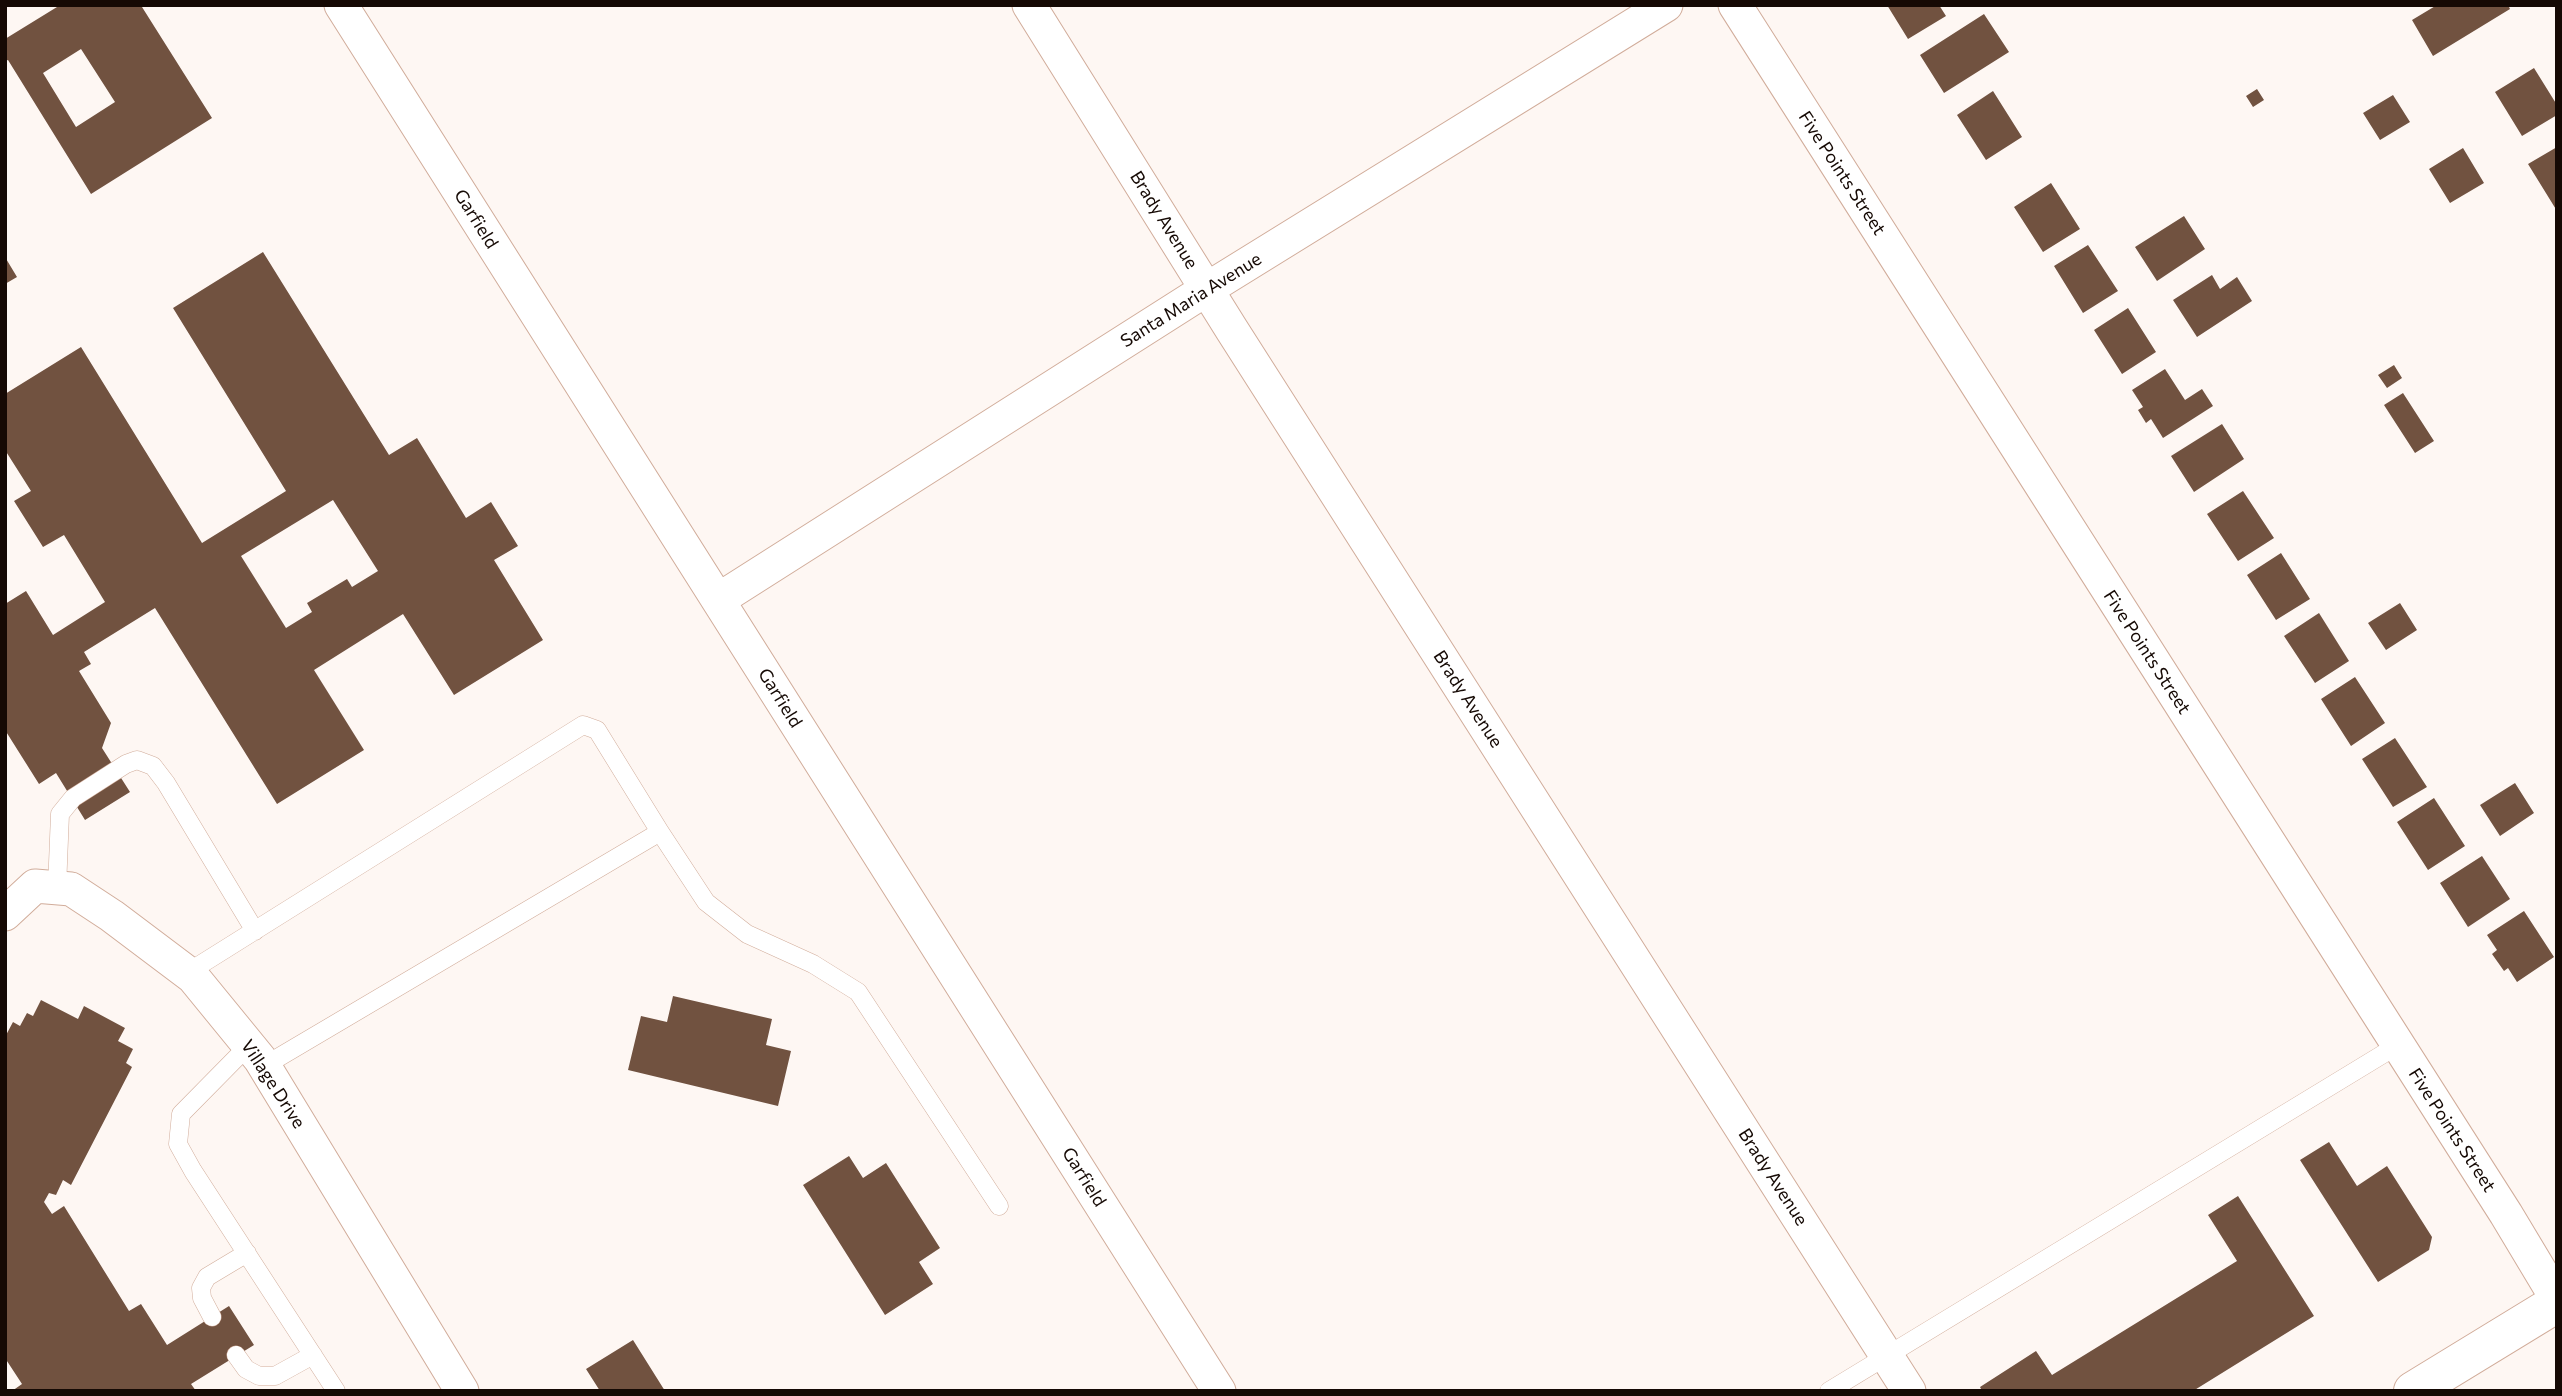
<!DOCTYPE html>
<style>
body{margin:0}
#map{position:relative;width:2562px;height:1396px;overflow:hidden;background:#fef7f3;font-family:Commissioner,sans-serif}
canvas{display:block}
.frame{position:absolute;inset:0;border:7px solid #150904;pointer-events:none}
</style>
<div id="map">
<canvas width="2562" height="1396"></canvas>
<div class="frame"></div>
</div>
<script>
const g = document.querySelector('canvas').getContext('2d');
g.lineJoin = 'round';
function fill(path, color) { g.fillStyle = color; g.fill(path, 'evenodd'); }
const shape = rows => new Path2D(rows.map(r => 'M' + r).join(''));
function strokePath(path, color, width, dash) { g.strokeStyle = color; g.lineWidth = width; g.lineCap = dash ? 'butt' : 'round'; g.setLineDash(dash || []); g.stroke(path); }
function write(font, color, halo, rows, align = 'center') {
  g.font = font + ' Commissioner,sans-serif'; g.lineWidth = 7; g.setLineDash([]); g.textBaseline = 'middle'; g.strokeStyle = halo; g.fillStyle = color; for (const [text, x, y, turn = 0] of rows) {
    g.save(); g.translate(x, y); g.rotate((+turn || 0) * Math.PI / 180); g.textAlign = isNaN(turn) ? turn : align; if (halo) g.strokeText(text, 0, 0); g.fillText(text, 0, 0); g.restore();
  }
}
const building = shape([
 [56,5,146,5,142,7,212,118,91,194,8,60,5,61,5,39,57,7],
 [81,49,115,102,76,127,43,73],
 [1887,5,1939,5,1946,16,1908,39],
 [2437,5,2508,5,2510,9,2433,56,2412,20],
 [1984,14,2009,52,1944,93,1920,55],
 [2534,68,2557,105,2557,115,2522,136,2495,92],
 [2257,89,2264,100,2253,107,2246,96],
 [1993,91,2022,137,1986,160,1957,115],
 [2393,95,2410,122,2380,140,2363,113],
 [2557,147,2557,211,2528,164],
 [2463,148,2484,183,2450,203,2429,169],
 [2051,183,2080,229,2043,252,2014,207],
 [2184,216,2205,249,2157,281,2135,247],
 [2088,245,2118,291,2083,313,2054,266],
 [263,252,389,455,417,438,466,518,491,502,518,546,494,560,543,640,454,695,403,614,314,670,364,750,277,804,155,608,84,652,91,664,79,671,111,723,102,748,130,792,85,820,56,773,39,784,5,730,5,604,26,591,53,635,105,602,64,535,43,547,14,501,31,491,5,450,5,394,81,347,202,543,286,491,173,308],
 [333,500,378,571,352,587,347,579,307,603,312,612,286,628,241,556],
 [5,257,17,277,5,284],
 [2212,275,2220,289,2237,277,2252,301,2197,337,2173,300],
 [2128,308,2156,352,2122,374,2094,330],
 [2394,365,2402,378,2387,388,2378,375],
 [2165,369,2185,400,2202,389,2213,406,2163,438,2151,419,2146,423,2138,410,2143,407,2132,390],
 [2403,393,2434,441,2415,453,2384,405],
 [2222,424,2244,459,2194,492,2171,456],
 [2243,491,2274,538,2238,561,2207,514],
 [2281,553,2310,599,2276,620,2247,575],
 [2400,603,2417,630,2386,650,2368,623],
 [2319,613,2349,661,2315,683,2284,636],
 [2355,677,2385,723,2351,746,2321,699],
 [2395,738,2427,787,2393,807,2362,759],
 [2515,783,2534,813,2500,836,2480,805],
 [2434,798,2465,846,2428,870,2397,822],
 [2482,856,2510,899,2468,927,2440,883],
 [2524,911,2554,957,2517,982,2508,968,2504,971,2492,954,2497,950,2487,935],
 [673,996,772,1019,766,1045,791,1051,778,1106,628,1070,641,1016,667,1022],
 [41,1000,78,1019,84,1006,125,1028,118,1041,133,1049,126,1063,132,1067,71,1185,63,1180,56,1195,49,1193,44,1202,52,1214,64,1206,129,1311,141,1304,167,1345,229,1306,254,1345,191,1384,196,1391,12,1391,22,1384,5,1358,5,1037,13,1022,20,1026,27,1013,33,1016],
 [2329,1142,2357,1186,2387,1166,2432,1237,2429,1250,2378,1282,2300,1160],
 [849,1156,863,1178,886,1163,940,1248,919,1262,933,1284,885,1315,803,1185],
 [2238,1196,2314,1316,2193,1391,1982,1391,1980,1387,2036,1351,2052,1375,2237,1261,2208,1215],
 [633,1340,665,1391,600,1391,586,1369]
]);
const service = shape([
 [660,832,706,902,747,934,813,964,858,992,999,1206],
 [57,888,60,814,73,798,126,764,137,760,153,766,166,783,255,931],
 [187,973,583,725,597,730,660,832,264,1066],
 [249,1045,181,1114,178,1144,193,1171,336,1391],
 [212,1317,202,1298,201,1288,207,1277,247,1253],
 [236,1355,246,1369,259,1376,275,1376,313,1355],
 [1829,1391,2398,1045]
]);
const minor = shape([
 [341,5,1219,1391],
 [1029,5,1232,330,1909,1391],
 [1735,5,2506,1214,2557,1299],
 [718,600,1207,289,1666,5],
 [5,914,35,886,71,889,112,916,193,977,260,1059,462,1391]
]);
const secondary = shape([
 [2413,1391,2557,1303]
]);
const streetNames = [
 ["Five Points Street",1842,173,57],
 ["Garfield",476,219,58],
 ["Brady Avenue",1164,220,58],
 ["Santa Maria Avenue",1191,300,-32],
 ["Five Points Street",2147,652,57],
 ["Garfield",780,698,58],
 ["Brady Avenue",1468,699,57],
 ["Village Drive",273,1084,57],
 ["Five Points Street",2452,1130,57],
 ["Garfield",1084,1177,58],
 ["Brady Avenue",1773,1177,57]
];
fill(building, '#715240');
strokePath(service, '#d1ac9a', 19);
strokePath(minor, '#d1ac9a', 35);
strokePath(secondary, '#d1ac9a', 40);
strokePath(service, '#fff', 18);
strokePath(minor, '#fff', 33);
strokePath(secondary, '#fff', 38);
write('18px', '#150904', '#fff', streetNames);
</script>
